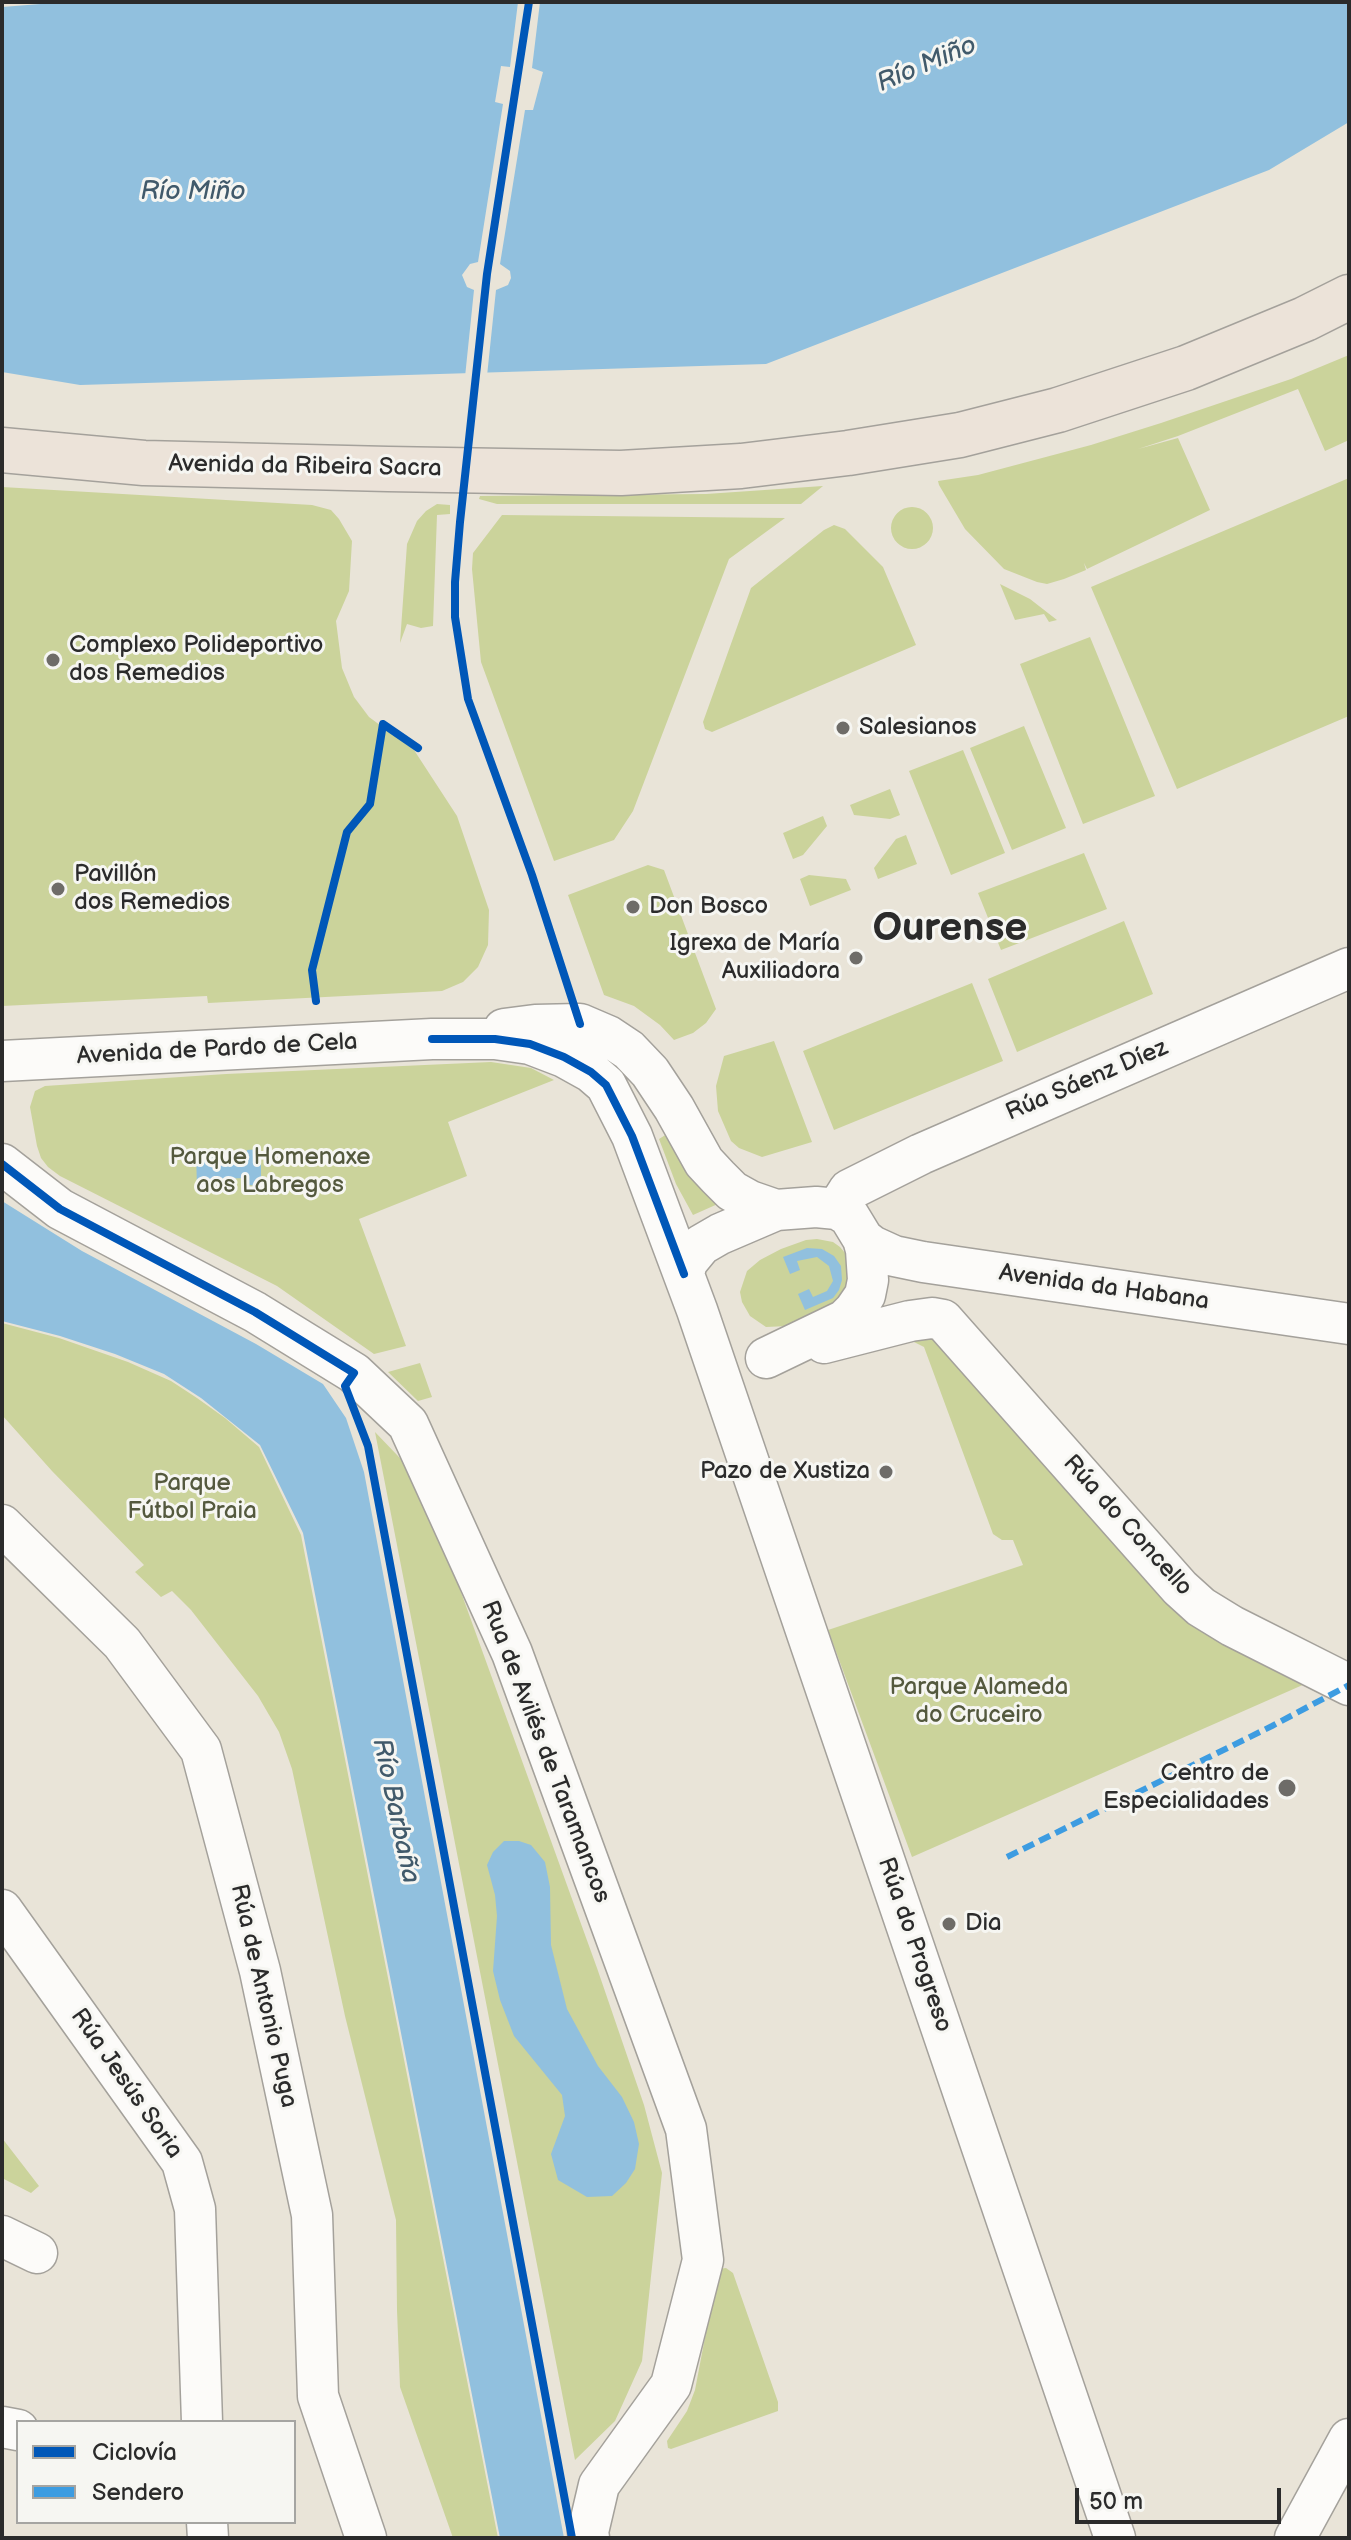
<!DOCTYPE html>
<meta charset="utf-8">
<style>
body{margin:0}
#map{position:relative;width:1351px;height:2540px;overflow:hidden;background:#e9e4d8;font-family:"Balsamiq Sans",sans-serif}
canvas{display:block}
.frame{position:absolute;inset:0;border:4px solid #2b2b2b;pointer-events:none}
.legend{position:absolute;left:16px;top:2420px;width:280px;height:104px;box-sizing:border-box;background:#f6f6f2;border:2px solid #a5a5a2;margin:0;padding:10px 14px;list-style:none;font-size:24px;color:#2b2b2b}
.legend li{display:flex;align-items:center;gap:16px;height:40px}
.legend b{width:40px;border:2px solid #a5a5a2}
.scale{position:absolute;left:1075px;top:2488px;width:206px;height:36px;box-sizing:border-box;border:4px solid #2b2b2b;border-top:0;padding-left:10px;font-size:24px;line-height:28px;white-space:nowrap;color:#2b2b2b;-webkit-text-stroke:6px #f6f6f2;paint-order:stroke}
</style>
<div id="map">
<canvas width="1351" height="2540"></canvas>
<div class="frame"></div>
<ul class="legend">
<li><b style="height:10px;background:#0057b8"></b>Ciclovía</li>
<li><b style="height:10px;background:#3d9ce1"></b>Sendero</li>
</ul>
<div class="scale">50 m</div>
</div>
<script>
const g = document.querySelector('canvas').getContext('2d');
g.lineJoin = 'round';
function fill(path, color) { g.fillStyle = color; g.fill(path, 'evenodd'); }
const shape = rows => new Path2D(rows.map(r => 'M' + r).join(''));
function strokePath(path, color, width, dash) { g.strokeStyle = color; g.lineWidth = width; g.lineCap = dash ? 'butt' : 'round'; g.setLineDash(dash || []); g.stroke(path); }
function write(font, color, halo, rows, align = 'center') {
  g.font = font + ' "Balsamiq Sans",sans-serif'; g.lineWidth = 6; g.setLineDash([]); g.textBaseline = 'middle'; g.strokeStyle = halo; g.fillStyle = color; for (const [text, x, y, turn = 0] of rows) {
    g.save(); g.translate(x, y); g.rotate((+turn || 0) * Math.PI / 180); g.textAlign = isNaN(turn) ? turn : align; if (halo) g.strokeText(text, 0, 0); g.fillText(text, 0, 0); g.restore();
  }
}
const green = shape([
 [1349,355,1349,440,1325,451,1298,389,1178,436,1138,449,1178,438,1210,510,1087,569,1084,563,1086,570,1064,579,1047,584,1037,582,1004,569,965,529,939,485,938,481,978,475,1091,445,1161,423,1291,379],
 [1349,478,1349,716,1177,789,1091,587],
 [823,486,801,504,497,504,479,499,480,496,706,494],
 [2,487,312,505,331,510,339,519,352,541,349,591,336,621,342,668,354,697,369,717,414,750,457,816,489,910,488,945,478,967,463,982,442,991,423,992,208,1003,207,996,2,1006],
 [437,504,450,505,450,514,437,515,433,626,421,628,407,624,400,643,407,544,417,521,426,511],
 '891 528a21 21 0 1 1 42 0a21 21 0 1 1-42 0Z',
 [502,515,785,518,729,559,633,811,614,840,554,861,481,662,472,569,473,553],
 [834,525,845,529,883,567,916,645,712,732,705,729,703,722,751,588,824,530],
 [1000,584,1030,599,1057,620,1049,622,1044,614,1015,620],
 [1090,637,1155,796,1083,824,1020,664],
 [1024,726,1066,828,1012,850,970,748],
 [963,750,1005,853,951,875,909,771],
 [890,789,900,815,890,819,854,815,850,805],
 [823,816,827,826,803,855,793,859,783,833],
 [906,835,917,864,878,879,874,868,896,839],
 [1084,853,1107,909,1001,950,978,893],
 [648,865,664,870,716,1009,706,1023,693,1033,674,1040,660,1025,634,1006,604,995,568,895],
 [809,875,846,879,851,890,810,906,800,879],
 [1124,921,1153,994,1017,1052,988,979],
 [972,983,1003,1061,834,1130,803,1051],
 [774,1041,812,1142,762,1157,739,1148,731,1141,718,1111,716,1086,724,1056],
 [491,1062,531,1068,554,1080,448,1122,467,1176,359,1219,406,1346,374,1354,277,1286,60,1176,48,1167,41,1158,37,1146,30,1107,35,1091,45,1086,226,1074],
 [667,1134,720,1203,693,1215,676,1184,659,1139],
 [817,1239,833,1242,840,1247,850,1259,852,1266,844,1300,788,1326,766,1327,750,1316,742,1302,740,1292,747,1271,760,1260,781,1249,806,1240],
 [2,1323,59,1338,128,1362,171,1381,197,1398,225,1418,259,1447,301,1535,498,2538,453,2538,400,2387,397,2310,396,2220,345,2016,292,1769,279,1732,258,1696,191,1610,172,1591,161,1597,135,1572,144,1565,52,1471,2,1415],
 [926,1331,1114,1529,1314,1680,912,1857,828,1630,1023,1565,1013,1540,1002,1540,993,1534,924,1347,912,1341,912,1337],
 [420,1363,432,1397,418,1401,388,1372],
 [375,1432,420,1479,597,1968,644,2105,662,2173,642,2361,615,2421,575,2460],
 [2,2138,39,2186,31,2193,2,2178],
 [726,2268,733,2273,778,2402,778,2411,671,2449,668,2448,667,2441,687,2411,695,2390,718,2269]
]);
const water = shape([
 [66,2,1349,2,1349,122,1269,170,766,364,80,385,2,372,2,7],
 [261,1149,261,1186,248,1185,247,1178,213,1179,211,1188,197,1187,196,1153,210,1151,213,1159,246,1158,247,1150],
 [2,1201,82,1251,256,1344,323,1384,346,1418,364,1472,564,2538,500,2538,303,1533,260,1445,201,1398,164,1374,115,1354,60,1336,2,1321],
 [807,1248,822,1249,834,1256,841,1266,842,1280,839,1290,833,1298,805,1310,798,1294,809,1289,813,1297,827,1291,833,1281,829,1266,817,1257,797,1261,800,1270,790,1274,783,1257],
 [504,1841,519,1841,531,1845,545,1862,550,1887,551,1945,567,2009,598,2066,622,2097,634,2122,639,2144,635,2169,626,2183,612,2196,587,2197,558,2180,551,2154,565,2116,562,2095,514,2036,500,2000,493,1971,497,1916,495,1895,487,1865,493,1852]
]);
const pier = shape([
 [518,2,540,2,532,68,543,72,533,110,525,110,500,264,510,271,511,278,508,285,496,290,487,376,465,377,474,290,467,287,462,275,470,264,478,262,503,104,495,102,501,66,510,67]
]);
const minor = shape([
 [504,1029,535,1025,580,1024,608,1036,629,1050,650,1072,674,1108,704,1162,718,1177,732,1191,750,1201,776,1210],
 [2,1061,432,1039,495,1039,530,1044,564,1057,591,1072,606,1085,632,1136,697,1310,1115,2538],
 [2,1164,60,1209,255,1312,354,1373,408,1424,512,1653,686,2129,703,2260,671,2385,599,2485,588,2532,589,2538],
 [837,1209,849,1190,921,1154,1349,968],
 [863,1239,872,1246,894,1256,923,1262,1349,1324],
 [684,1274,687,1262,701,1245,720,1234,776,1210,816,1207,837,1209,849,1216,863,1239,866,1250,868,1280,865,1295,854,1311,845,1320,766,1358],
 [943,1320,1180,1588,1201,1607,1232,1626,1349,1685],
 [824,1343,910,1321,932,1318,943,1320],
 [2,1525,122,1643,201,1750,260,1971,312,2215,318,2396,366,2538],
 [2,1910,182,2162,195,2209,202,2422],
 [2,2236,37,2253],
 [2,2427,18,2430],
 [207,2522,208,2538],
 [1295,2538,1349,2439]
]);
const highway = shape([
 [2,450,144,463,388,469,621,473,741,466,848,453,960,435,1058,410,1186,368,1305,319,1349,297]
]);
const quiet = shape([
 [1007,1857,1272,1726,1349,1685]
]);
const cycleway = shape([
 [529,2,487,274,460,522,455,582,455,617,468,699,532,875,580,1024],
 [316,1001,312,970,347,832,370,804,383,724,418,748],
 [432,1039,495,1039,530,1044,564,1057,591,1072,606,1085,632,1136,684,1274],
 [2,1164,60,1209,255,1312,354,1373,345,1386,368,1446,572,2538]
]);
const markers = [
 [53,660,8,"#6e6c68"],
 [843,728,8,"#6e6c68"],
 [58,889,8,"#6e6c68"],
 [633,907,8,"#6e6c68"],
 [856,958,8,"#6e6c68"],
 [886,1472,8,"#6e6c68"],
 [1287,1788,10,"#6e6c68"],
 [949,1924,8,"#6e6c68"]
];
const streetNames = [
 ["Avenida da Ribeira Sacra",305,467,1],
 ["Avenida de Pardo de Cela",217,1050,-3],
 ["Rúa Sáenz Díez",1087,1081,-23],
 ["Avenida da Habana",1104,1288,8],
 ["Rúa do Concello",1127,1526,48],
 ["Rua de Avilés de Taramancos",545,1752,69],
 ["Rúa do Progreso",914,1945,71],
 ["Rúa de Antonio Puga",263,1996,77],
 ["Rúa Jesús Soria",126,2084,55]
];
const poiNames = [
 ["Complexo Polideportivo",69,646],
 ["dos Remedios",69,674],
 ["Salesianos",859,728],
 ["Pavillón",74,875],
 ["dos Remedios",74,903],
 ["Don Bosco",649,907],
 ["Igrexa de María",840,944,"right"],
 ["Auxiliadora",840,972,"right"],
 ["Pazo de Xustiza",870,1472,"right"],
 ["Centro de",1269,1774,"right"],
 ["Especialidades",1269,1802,"right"],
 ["Dia",965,1924]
];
const parkNames = [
 ["Parque Homenaxe",270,1158],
 ["aos Labregos",270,1186],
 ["Parque",192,1484],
 ["Fútbol Praia",192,1512],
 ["Parque Alameda",979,1688],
 ["do Cruceiro",979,1716]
];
const waterNames = [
 ["Río Miño",927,65,-23],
 ["Río Miño",193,192],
 ["Río Barbaña",395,1811,78]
];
const townNames = [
 ["Ourense",950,930]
];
fill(green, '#cbd39b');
fill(water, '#91c0de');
fill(pier, '#e9e4d8');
strokePath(minor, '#a4a19b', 43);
strokePath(highway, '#a4a19b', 47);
strokePath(minor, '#fcfbf9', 40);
strokePath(highway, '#ece3d9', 44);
strokePath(quiet, '#3d9ce1', 6, [12, 6]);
strokePath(cycleway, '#0057b8', 8);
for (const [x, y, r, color] of markers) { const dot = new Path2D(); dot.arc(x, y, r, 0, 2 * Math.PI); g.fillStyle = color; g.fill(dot); strokePath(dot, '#f6f6f2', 3); }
write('24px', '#2b2b2b', '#f6f6f2', streetNames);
write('24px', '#2b2b2b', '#f6f6f2', poiNames, 'left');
write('24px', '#54593e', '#f6f6f2', parkNames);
write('italic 26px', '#415a6b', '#f6f6f2', waterNames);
write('bold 40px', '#2b2b2b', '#f6f6f2', townNames);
</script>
